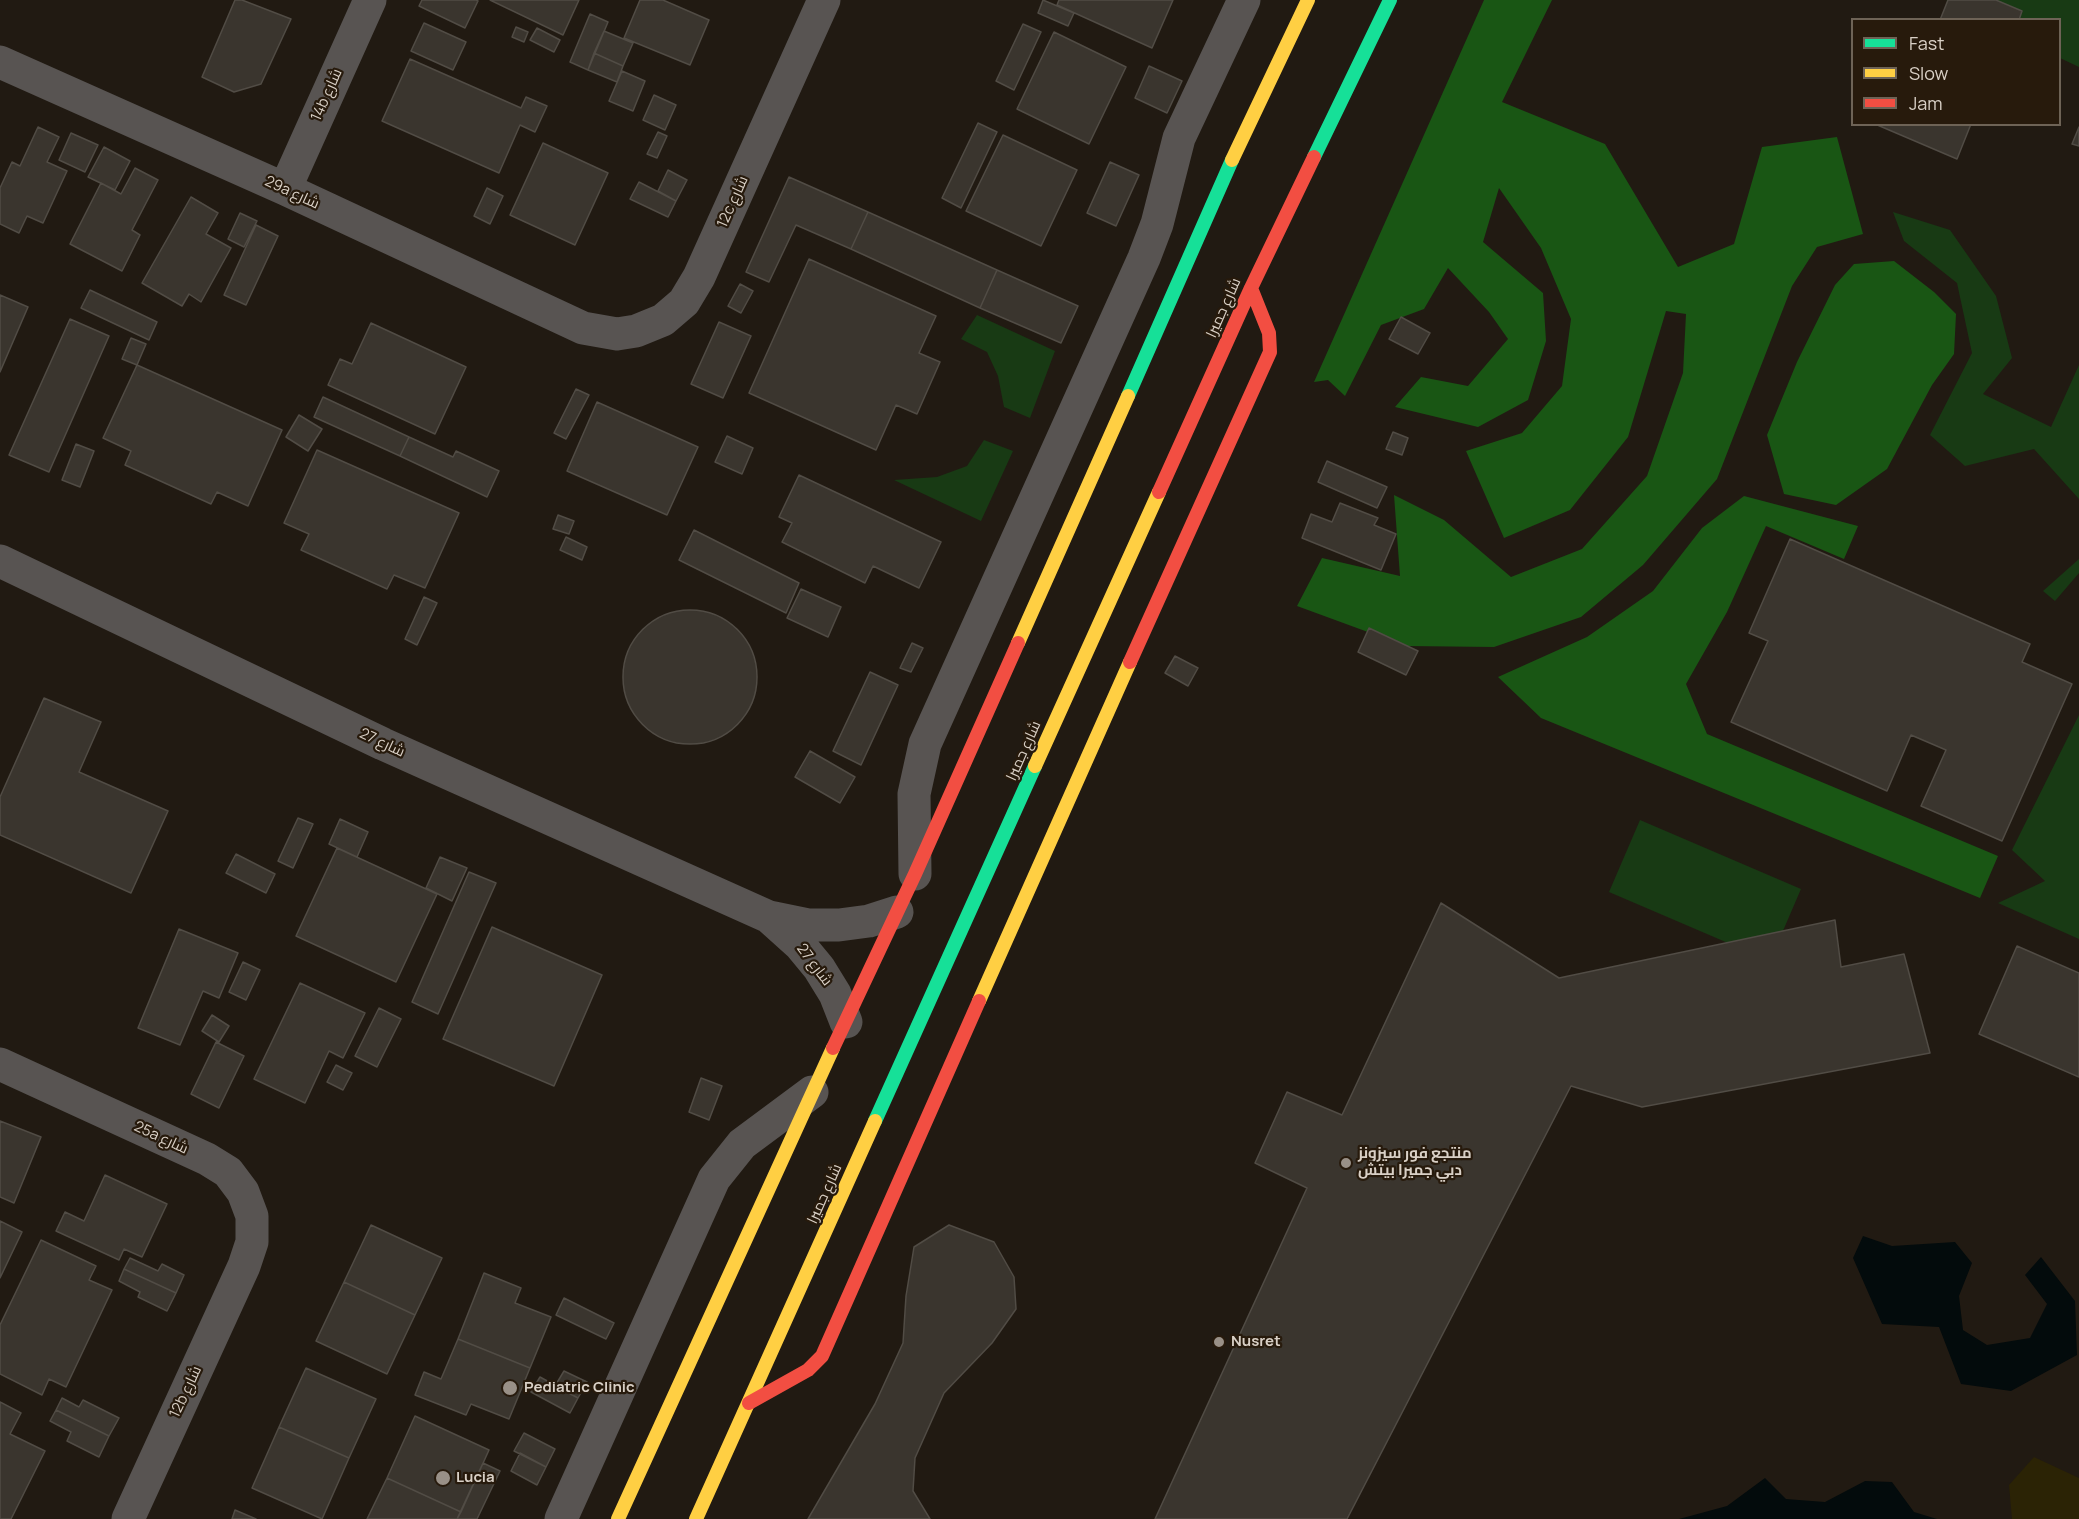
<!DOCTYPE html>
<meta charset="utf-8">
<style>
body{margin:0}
#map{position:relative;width:2079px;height:1519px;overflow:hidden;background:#211a12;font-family:Manrope,sans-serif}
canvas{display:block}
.legend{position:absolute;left:1851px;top:18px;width:210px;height:108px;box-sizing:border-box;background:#271a0c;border:2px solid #6e6356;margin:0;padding:8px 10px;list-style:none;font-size:18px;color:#d9d0c6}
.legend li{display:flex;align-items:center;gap:12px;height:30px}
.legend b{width:30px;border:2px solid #6e6356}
</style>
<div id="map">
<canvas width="2079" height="1519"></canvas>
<ul class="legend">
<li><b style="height:8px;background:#16e098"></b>Fast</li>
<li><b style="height:8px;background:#ffcf43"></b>Slow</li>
<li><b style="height:8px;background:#f24e42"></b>Jam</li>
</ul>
</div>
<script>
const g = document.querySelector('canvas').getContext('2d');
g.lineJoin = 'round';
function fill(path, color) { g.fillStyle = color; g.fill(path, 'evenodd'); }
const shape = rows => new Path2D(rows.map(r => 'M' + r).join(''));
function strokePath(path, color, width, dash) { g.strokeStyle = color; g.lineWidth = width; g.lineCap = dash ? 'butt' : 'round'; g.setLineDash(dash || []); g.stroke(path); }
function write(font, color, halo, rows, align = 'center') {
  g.font = font + ' Manrope,Cairo,sans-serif'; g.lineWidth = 4.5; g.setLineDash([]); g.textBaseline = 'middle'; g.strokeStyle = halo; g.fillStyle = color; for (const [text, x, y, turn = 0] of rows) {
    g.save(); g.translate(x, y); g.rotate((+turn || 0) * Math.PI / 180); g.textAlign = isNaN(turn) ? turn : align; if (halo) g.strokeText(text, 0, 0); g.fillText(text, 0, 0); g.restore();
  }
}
const green = shape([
 [1946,0,2079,0,2079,67,2060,58,2060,20,1984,19],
 [1893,212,1950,230,1996,296,2012,358,1983,394,2051,427,2079,365,2079,499,2034,449,1965,466,1930,435,1972,353,1957,283,1904,241],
 [977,315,1055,351,1030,418,1004,407,998,376,987,352,961,339],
 [984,440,1013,451,981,521,894,480,937,477,967,466],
 [2079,559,2079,573,2055,601,2043,591],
 [2079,715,2079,939,1998,903,2045,881,2012,850],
 [1640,820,1801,889,1770,961,1609,892]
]);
const forest = shape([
 [1484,0,1552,0,1502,102,1605,144,1678,267,1734,244,1762,147,1837,137,1863,234,1817,247,1792,286,1717,479,1643,565,1581,617,1494,647,1406,646,1297,606,1322,558,1400,576,1394,495,1444,520,1511,577,1582,549,1647,476,1683,373,1686,314,1666,311,1628,437,1570,510,1504,538,1466,451,1522,433,1562,386,1571,319,1541,248,1499,188,1483,242,1543,293,1546,341,1528,400,1478,427,1395,407,1421,377,1468,386,1508,339,1489,312,1448,268,1424,309,1381,325,1345,396,1328,380,1314,382],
 [1894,261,1934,292,1956,314,1954,354,1932,385,1887,469,1836,505,1784,494,1767,435,1797,362,1835,285,1854,264],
 [1744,496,1858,526,1844,559,1766,526,1727,612,1686,684,1707,734,1998,856,1980,898,1541,718,1498,677,1587,637,1653,591,1702,528]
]);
const sand = shape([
 [2034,1457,2079,1478,2079,1519,2012,1519,2009,1485]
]);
const water = shape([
 [1863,1236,1892,1246,1955,1242,1972,1263,1959,1296,1963,1330,1987,1345,2030,1338,2047,1304,2025,1275,2041,1257,2075,1301,2077,1355,2011,1391,1961,1384,1939,1327,1882,1324,1853,1258],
 [1765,1478,1786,1499,1825,1502,1865,1481,1892,1482,1914,1512,1937,1519,1679,1519,1727,1506]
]);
const building = shape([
 [235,0,242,0,291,19,261,84,234,92,202,77,235,0],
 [422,0,476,0,478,1,465,28,419,6,422,0],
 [490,0,579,0,563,35,490,0],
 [640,0,663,0,709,20,690,65,624,38,640,0],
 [1043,0,1074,13,1068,26,1038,13,1043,0],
 [1059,0,1173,0,1152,48,1057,5,1059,0],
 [1948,0,1996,0,2022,11,2019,20,1940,20,1948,0],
 [590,14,608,22,588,70,570,62,590,14],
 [424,23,466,42,453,70,411,51,424,23],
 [1023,24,1041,32,1014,90,996,81,1023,24],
 [516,27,528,32,524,42,512,37,516,27],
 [537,28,560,40,554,52,530,40,537,28],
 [604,31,633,43,623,66,594,53,604,31],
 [1054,32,1126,67,1089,144,1017,109,1054,32],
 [594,53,623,66,617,82,588,70,594,53],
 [410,59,521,108,526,97,547,106,535,132,520,125,499,173,382,121,410,59],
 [1149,66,1182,81,1167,113,1135,98,1149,66],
 [622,71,645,81,633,111,609,101,622,71],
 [654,95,676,105,665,130,643,120,654,95],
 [978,123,997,132,961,208,942,198,978,123],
 [1875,124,1971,124,1957,159,1875,124],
 [38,127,59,137,47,162,67,171,43,223,27,216,19,233,0,224,0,188,12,162,20,166,38,127],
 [2079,127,2079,146,2072,144,2079,127],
 [658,132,667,136,657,158,647,154,658,132],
 [71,133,98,145,85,172,59,160,71,133],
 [1003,135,1077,170,1041,246,966,211,1003,135],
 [543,143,608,173,575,245,510,215,543,143],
 [104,147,130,161,115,190,88,177,104,147],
 [1110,162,1139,175,1116,226,1087,213,1110,162],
 [135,168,158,180,132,230,140,235,122,271,70,244,101,183,121,194,135,168],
 [668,170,687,180,676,201,658,191,668,170],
 [789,177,868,212,851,249,796,225,769,282,746,272,789,177],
 [639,182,676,201,668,217,630,199,639,182],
 [487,188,503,196,490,224,474,216,487,188],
 [191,197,218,213,206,234,231,248,201,302,189,294,182,306,142,283,191,197],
 [868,212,997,270,980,308,851,249,868,212],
 [240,213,257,221,244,247,228,239,240,213],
 [256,225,278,236,246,305,224,295,256,225],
 [809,259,936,316,919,353,940,362,917,414,896,405,876,450,749,393,809,259],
 [997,270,1078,306,1061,343,980,308,997,270],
 [740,284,753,291,741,313,728,306,740,284],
 [90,290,157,322,149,340,81,308,90,290],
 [0,295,28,307,0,372,0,295],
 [1401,317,1430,333,1418,354,1389,339,1401,317],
 [70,319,109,336,49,472,9,455,70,319],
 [719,322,751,336,723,398,691,384,719,322],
 [371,323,466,367,435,434,328,385,340,359,352,364,371,323],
 [131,338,146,344,137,365,122,359,131,338],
 [137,365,282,430,248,506,217,492,211,504,125,465,131,451,103,438,137,365],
 [576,389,589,395,566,439,554,433,576,389],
 [323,397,409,437,400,456,314,417,323,397],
 [597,402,698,447,667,515,567,471,597,402],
 [299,415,322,429,308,451,286,437,299,415],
 [1393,432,1408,438,1402,455,1386,449,1393,432],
 [727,436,753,448,742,474,715,462,727,436],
 [409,437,453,457,456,451,499,471,487,497,400,456,409,437],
 [76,444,94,451,80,487,62,480,76,444],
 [317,450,459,513,425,588,394,575,387,589,301,550,309,534,284,523,317,450],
 [1327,461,1387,487,1377,508,1318,482,1327,461],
 [799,475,941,542,919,588,873,566,865,583,782,542,792,523,779,517,799,475],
 [1340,503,1378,518,1374,525,1396,534,1381,570,1302,538,1311,514,1332,522,1340,503],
 [558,515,574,521,569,534,553,529,558,515],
 [694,530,799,583,786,613,679,560,694,530],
 [566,537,587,547,582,560,560,550,566,537],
 [1790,539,2030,644,2022,662,2072,684,2002,841,1921,806,1946,750,1911,735,1887,791,1731,722,1768,641,1749,633,1790,539],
 [801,589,841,607,828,637,787,618,801,589],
 [424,597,437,603,417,645,405,639,424,597],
 '623 677a67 67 0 1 1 134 0a67 67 0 1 1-134 0Z',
 [1369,628,1418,651,1406,675,1358,652,1369,628],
 [912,643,923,648,911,672,900,668,912,643],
 [1175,656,1198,668,1188,686,1165,673,1175,656],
 [870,672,898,685,861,765,833,751,870,672],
 [44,698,101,722,79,772,168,811,131,893,0,835,0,797,44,698],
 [810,751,855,777,840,803,795,777,810,751],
 [298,818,313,824,293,868,278,861,298,818],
 [340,819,368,832,357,857,329,844,340,819],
 [337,848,437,894,396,982,296,936,337,848],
 [236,854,275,874,266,893,226,873,236,854],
 [440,857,467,868,452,901,426,888,440,857],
 [469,872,496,883,438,1014,412,1002,469,872],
 [1441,903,1559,978,1835,920,1841,967,1904,954,1930,1053,1642,1107,1571,1086,1347,1519,1155,1519,1307,1188,1255,1163,1287,1092,1342,1115,1441,903],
 [492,927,602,975,554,1086,443,1039,492,927],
 [179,929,238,953,219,998,203,991,180,1045,138,1028,179,929],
 [2017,946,2079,973,2079,1077,1979,1034,2017,946],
 [243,962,260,970,246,1000,229,992,243,962],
 [300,983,365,1013,343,1058,329,1051,305,1103,254,1079,300,983],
 [379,1008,401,1019,377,1067,355,1056,379,1008],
 [212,1015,229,1026,219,1042,202,1031,212,1015],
 [216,1042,244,1056,219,1108,191,1094,216,1042],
 [336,1065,352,1073,343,1090,327,1082,336,1065],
 [701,1078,722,1086,709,1120,689,1112,701,1078],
 [0,1121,41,1137,14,1203,0,1197,0,1121],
 [105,1175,167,1204,142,1257,124,1249,119,1260,56,1231,65,1212,84,1221,105,1175],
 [0,1221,22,1232,0,1278,0,1221],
 [371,1225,442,1258,415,1315,344,1282,371,1225],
 [949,1225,994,1242,1014,1277,1016,1309,992,1343,944,1393,915,1458,913,1491,930,1519,808,1519,875,1404,903,1343,906,1296,914,1247,949,1225],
 [41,1240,96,1266,89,1280,112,1290,66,1387,49,1379,42,1395,0,1374,0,1325,41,1240],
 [130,1258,158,1271,162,1264,184,1275,176,1293,124,1269,130,1258],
 [124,1269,176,1293,167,1311,138,1297,140,1292,119,1281,124,1269],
 [484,1273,521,1288,515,1303,551,1317,530,1368,458,1339,484,1273],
 [344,1282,415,1315,387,1374,316,1341,344,1282],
 [564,1298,614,1323,606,1339,556,1315,564,1298],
 [458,1339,530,1368,509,1419,471,1404,466,1415,415,1395,424,1372,441,1379,458,1339],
 [306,1368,376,1399,349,1458,279,1427,306,1368],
 [564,1371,587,1382,578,1398,555,1386,564,1371],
 [540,1377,578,1398,570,1413,531,1392,540,1377],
 [62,1398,79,1407,83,1400,119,1418,109,1436,56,1410,62,1398],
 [0,1402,21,1413,10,1434,45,1451,11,1519,0,1519,0,1402],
 [56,1410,109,1436,99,1457,67,1441,71,1432,50,1421,56,1410],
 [415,1416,489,1450,461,1512,387,1478,415,1416],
 [279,1427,349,1458,322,1519,252,1488,279,1427],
 [524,1433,555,1449,546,1467,514,1451,524,1433],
 [520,1453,546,1467,537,1485,511,1471,520,1453],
 [483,1463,500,1471,477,1519,457,1519,483,1463],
 [387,1478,461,1512,457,1519,367,1519,387,1478],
 [235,1510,256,1519,232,1519,235,1510]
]);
const street = shape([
 [0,62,285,189,583,328,617,334,636,331,663,320,684,302,699,277,824,0],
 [285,189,370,0],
 [0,561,383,744,769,917,808,925,839,925,869,921,897,912],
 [915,874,914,794,925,744,1144,258,1157,224,1179,138,1244,0],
 [770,918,800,945,819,968,835,994,846,1022],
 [0,1064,207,1159,228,1172,243,1192,252,1216,252,1242,244,1266,128,1519],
 [561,1519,714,1179,742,1144,812,1092]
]);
const fast = shape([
 [1314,157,1390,0],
 [1128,396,1232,160],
 [875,1121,1035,766]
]);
const slow = shape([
 [1232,160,1308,0],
 [1018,643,1128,396],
 [1035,766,1159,492],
 [979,1001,1130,662],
 [618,1519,833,1048],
 [696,1519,875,1121]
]);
const jam = shape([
 [1159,492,1251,288,1314,157],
 [1130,662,1270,352,1269,333,1251,288],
 [833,1048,915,874,1018,643],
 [749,1403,808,1370,822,1356,979,1001]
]);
const markers = [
 [1346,1163,6,"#999087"],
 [1219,1342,6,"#999087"],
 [510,1388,8,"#999087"],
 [443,1478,8,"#999087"]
];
const streetNames = [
 ["14b شارع",327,95,-66],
 ["29a شارع",292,193,25],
 ["12c شارع",733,202,-66],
 ["شارع جميرا",1224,308,-66],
 ["شارع 27",382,743,25],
 ["شارع جميرا",1024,751,-66],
 ["شارع 27",814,965,53],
 ["25a شارع",161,1138,25],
 ["شارع جميرا",825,1194,-66],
 ["12b شارع",186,1392,-65]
];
const poiNames = [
 ["منتجع فور سيزونز",1358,1154],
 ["دبي جميرا بيتش",1358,1171],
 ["Nusret",1231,1342],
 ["Pediatric Clinic",524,1388],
 ["Lucia",456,1478]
];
fill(green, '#183a14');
fill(forest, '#195614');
fill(sand, '#2b2305');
fill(water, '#030b0c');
fill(building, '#3a352e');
strokePath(building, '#514c45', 1.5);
strokePath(street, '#585452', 33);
strokePath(fast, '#16e098', 14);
strokePath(slow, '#ffcf43', 14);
strokePath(jam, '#f24e42', 14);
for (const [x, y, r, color] of markers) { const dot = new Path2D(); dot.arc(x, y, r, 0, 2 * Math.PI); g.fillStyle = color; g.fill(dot); strokePath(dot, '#271a0c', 2); }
write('15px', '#d9d0c6', '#271a0c', streetNames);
write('bold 15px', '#d9d0c6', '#271a0c', poiNames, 'left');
</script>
